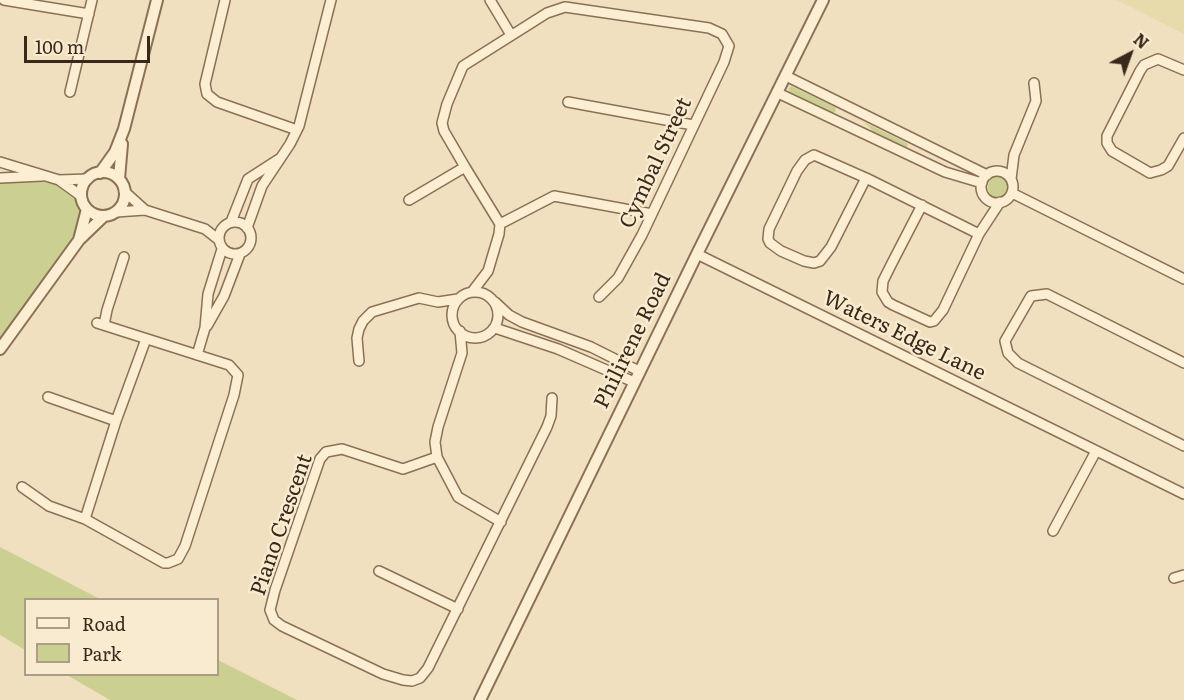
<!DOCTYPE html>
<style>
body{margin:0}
#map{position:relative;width:1184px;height:700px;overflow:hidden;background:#f1e0bf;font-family:Literata,serif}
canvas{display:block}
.legend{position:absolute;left:24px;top:598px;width:195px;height:78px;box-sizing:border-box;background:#f8ebcf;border:2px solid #ac9d87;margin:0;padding:8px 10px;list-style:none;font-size:18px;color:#39291b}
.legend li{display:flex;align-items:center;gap:12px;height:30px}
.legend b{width:30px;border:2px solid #ac9d87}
.north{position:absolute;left:1100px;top:24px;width:60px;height:60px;-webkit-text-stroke:4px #f8ebcf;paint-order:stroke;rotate:41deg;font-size:16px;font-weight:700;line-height:24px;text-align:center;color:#39291b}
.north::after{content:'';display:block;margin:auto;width:21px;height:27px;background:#39291b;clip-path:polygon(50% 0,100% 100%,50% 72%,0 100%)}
.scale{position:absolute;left:24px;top:36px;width:126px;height:27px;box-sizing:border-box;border:3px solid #39291b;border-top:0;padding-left:8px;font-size:18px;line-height:21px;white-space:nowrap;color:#39291b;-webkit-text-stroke:4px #f8ebcf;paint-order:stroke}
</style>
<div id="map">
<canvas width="1184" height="700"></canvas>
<ul class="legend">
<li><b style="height:8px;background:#fbeed2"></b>Road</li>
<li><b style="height:16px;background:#cbd092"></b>Park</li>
</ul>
<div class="north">N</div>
<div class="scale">100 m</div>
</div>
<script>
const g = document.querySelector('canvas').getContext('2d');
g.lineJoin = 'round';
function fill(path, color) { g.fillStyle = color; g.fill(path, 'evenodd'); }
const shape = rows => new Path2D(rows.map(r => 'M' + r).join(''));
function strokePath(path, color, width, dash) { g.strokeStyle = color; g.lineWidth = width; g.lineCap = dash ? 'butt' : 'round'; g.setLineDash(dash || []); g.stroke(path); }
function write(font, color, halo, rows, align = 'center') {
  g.font = font + ' Literata,serif'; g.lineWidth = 5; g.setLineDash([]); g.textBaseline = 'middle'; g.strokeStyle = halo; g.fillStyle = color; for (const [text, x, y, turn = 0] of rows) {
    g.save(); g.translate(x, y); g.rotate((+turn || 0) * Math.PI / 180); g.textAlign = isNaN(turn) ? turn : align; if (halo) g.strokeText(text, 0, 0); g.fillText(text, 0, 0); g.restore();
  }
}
const farmland = shape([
 [1116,0,1184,0,1184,34,1129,6]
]);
const green = shape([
 [791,86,835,107,836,111,833,113,790,92,788,89],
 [845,113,907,143,908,147,905,148,877,135,865,123],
 '988 187a11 11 0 1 1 22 0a11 11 0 1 1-22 0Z',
 [0,178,59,180,86,211,80,234,0,348],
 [0,547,100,599,26,600,25,650,0,635],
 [218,660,297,700,110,700,67,675,218,674]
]);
const minor = shape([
 [4,0,89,14],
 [225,0,205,84,207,94,217,102,297,130],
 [490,0,511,35],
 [1184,70,1158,59,1144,65,1140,71,1107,136,1107,143,1112,151,1150,173,1161,170,1168,166,1184,138],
 [786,76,987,175],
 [70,92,92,0],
 [778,93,945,172,982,183],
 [568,102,693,125],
 [0,162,59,180,88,179],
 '981 187a16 16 0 1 1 32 0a16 16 0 1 1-32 0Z',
 [0,178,42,176],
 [866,178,831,247,820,261,814,263,804,261,781,251,770,243,768,239,769,229,797,171,805,160,814,155,866,178,979,234],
 [1011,179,1014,155,1036,101,1034,83],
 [59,180,81,196],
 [124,191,145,210],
 [1012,193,1184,279],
 [409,200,465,167],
 [922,205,891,265,883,281,882,292,888,302,893,305,930,322,934,321,943,310,979,234,1000,202],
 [116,212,145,210,205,229,219,240],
 '219 238a16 16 0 1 1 32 0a16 16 0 1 1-32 0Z',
 [231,222,248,179,279,159],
 [500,224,465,167,444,131,442,123,447,104,463,66,547,13,565,7,709,28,722,34,729,46,724,62,642,235,618,278,599,297],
 [500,224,554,196,652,214],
 [247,228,262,186,290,144,299,126,331,0],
 [697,254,1184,494],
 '452 315a23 23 0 1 1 46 0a23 23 0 1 1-46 0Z',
 [472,292,488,271,499,234,500,224],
 [495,302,509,315,522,322,591,347,639,371],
 [97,323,229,365,238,375,234,395,185,546,178,559,168,563,164,563,85,519,116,421,146,339],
 [104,325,107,310,124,257],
 [207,326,224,296,240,254],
 [495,328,558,349,634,382],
 [460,331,462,353,438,427,435,442,437,457,458,497,501,522],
 [197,355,205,328,208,294,222,249],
 [359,361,357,338,359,329,363,321,372,312,419,298,438,302,458,299],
 [1184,363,1047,294,1031,296,1005,341,1008,353,1018,363,1184,446],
 [48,397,116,421],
 [437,457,403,469,342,449,326,452,320,459,275,590,270,610,274,620,282,626,383,674,403,680,412,681,420,678,428,668,547,427,551,416,552,398],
 [22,487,49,506,85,519],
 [1053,531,1096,451],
 [379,571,458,609],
 [1174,578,1184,575]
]);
const tertiary = shape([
 '81 194a22 22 0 1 1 44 0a22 22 0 1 1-44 0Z',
 [100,173,115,152,124,129,157,0],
 [119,179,122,144],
 [79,240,87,209],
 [0,349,79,240,104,216],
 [480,700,697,254,823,0]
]);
const streetNames = [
 ["Cymbal Street",656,163,-65],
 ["Waters Edge Lane",904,336,26],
 ["Philirene Road",633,341,-64],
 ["Piano Crescent",282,525,-71]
];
fill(farmland, '#e7dbab');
fill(green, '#cbd092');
strokePath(minor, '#8b7056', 12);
strokePath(tertiary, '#8b7056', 14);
strokePath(minor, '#fbeed2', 9);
strokePath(tertiary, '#fbeed2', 10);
write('21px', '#39291b', '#f8ebcf', streetNames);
</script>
